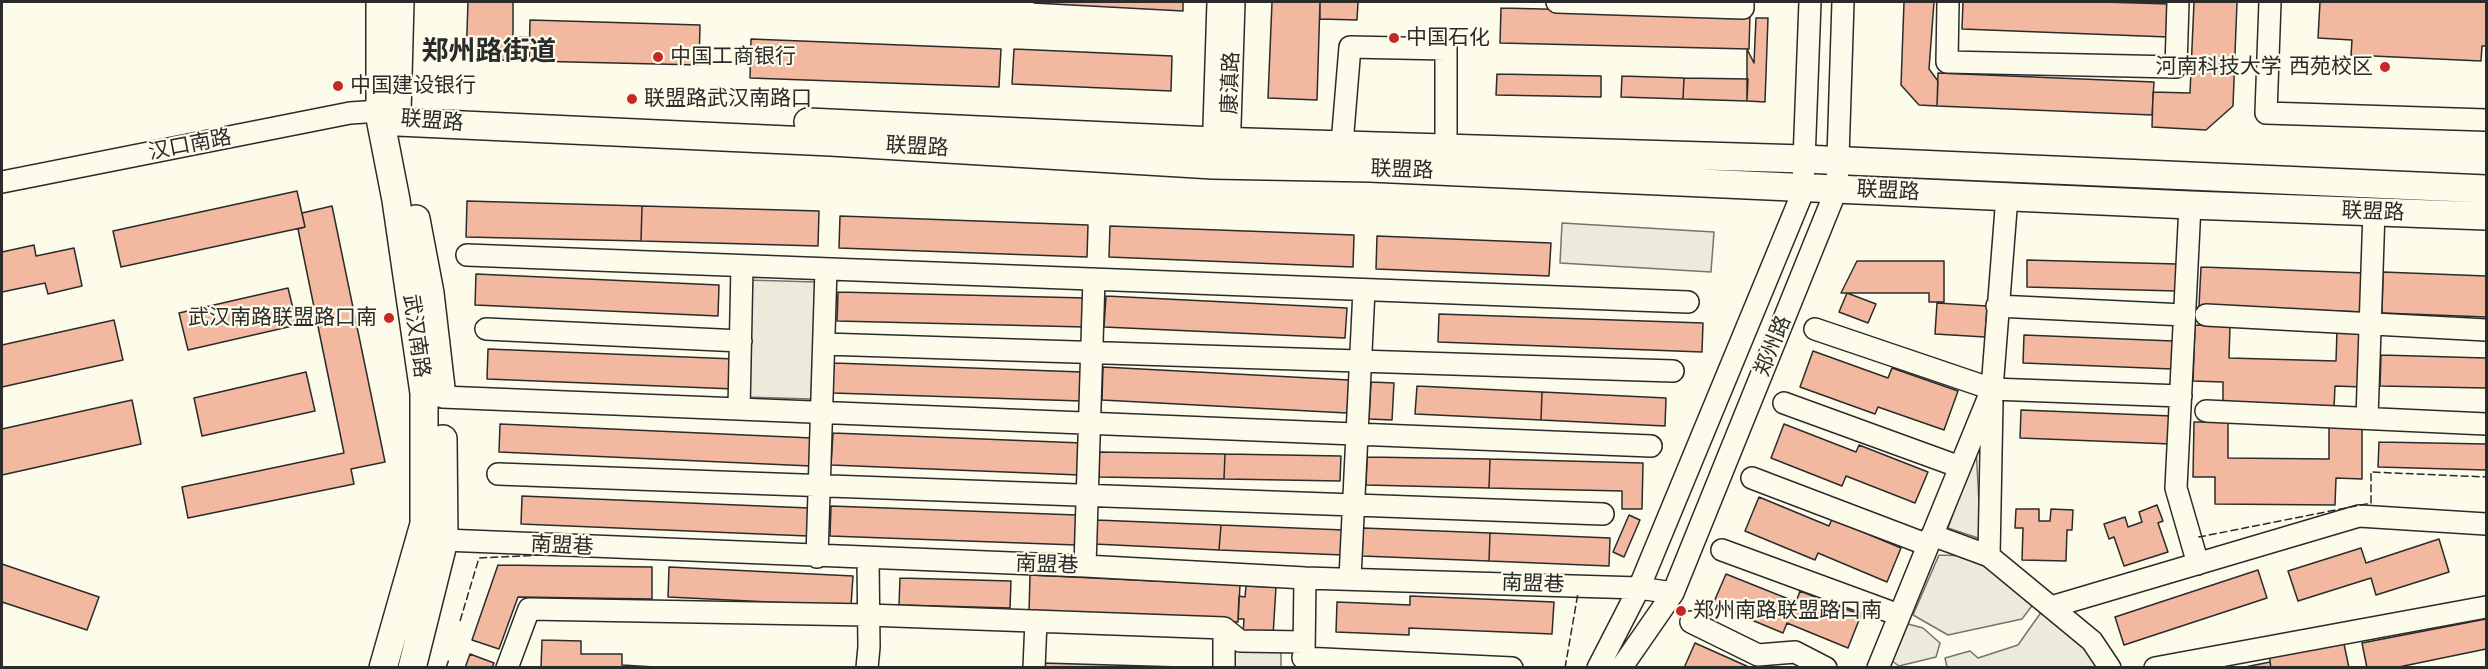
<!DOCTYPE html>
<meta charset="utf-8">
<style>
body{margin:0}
#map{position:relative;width:2488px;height:669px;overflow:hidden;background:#fdfbea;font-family:"Work Sans",sans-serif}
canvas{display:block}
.frame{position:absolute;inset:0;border:3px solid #2b2b2b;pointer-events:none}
</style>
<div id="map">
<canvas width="2488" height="669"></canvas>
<div class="frame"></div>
</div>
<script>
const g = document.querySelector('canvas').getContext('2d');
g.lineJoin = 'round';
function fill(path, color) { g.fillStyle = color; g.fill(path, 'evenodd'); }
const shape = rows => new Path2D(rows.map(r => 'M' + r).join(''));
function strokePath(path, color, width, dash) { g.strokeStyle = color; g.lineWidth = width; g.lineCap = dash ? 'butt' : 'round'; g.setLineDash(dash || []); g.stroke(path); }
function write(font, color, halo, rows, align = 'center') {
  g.font = font + ' "Work Sans","Noto Sans SC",sans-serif'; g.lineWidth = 4.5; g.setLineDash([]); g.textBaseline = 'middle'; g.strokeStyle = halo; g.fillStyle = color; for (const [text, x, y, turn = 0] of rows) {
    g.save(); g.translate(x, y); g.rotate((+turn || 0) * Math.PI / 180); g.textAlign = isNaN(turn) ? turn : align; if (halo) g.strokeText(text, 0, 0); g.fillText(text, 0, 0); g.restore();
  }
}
const green = shape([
 [1562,223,1714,232,1711,272,1560,263,1562,223],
 [748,280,816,282,811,399,743,397,748,280],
 [1976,448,1981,539,1948,528,1976,448],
 [1939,555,1969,556,1987,565,2034,603,2022,619,1948,635,1913,615,1939,555],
 [2042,611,2086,647,2099,667,1947,667,1945,658,1970,651,1978,658,2018,645,2042,611],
 [1908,624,1923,628,1940,643,1936,657,1899,666,1892,661,1908,624],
 [1229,649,1281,650,1281,667,1229,668,1229,649]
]);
const building = shape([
 [468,2,513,2,513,37,530,37,529,61,466,59,468,2],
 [1034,2,1183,2,1183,11,1034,3,1034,2],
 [1272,2,1320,2,1317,100,1268,98,1272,2],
 [1320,2,1358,2,1357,20,1320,19,1320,2],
 [1904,2,1934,2,1929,69,1938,81,1937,106,1919,105,1901,85,1904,2],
 [1963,2,2102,2,2170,4,2168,37,1962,29,1963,2],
 [2194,2,2237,2,2233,106,2206,130,2152,127,2153,92,2190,93,2194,2],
 [2320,2,2486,2,2486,46,2482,46,2481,61,2351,55,2352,40,2318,38,2320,2],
 [1501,8,1750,14,1749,49,1500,43,1501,8],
 [1756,18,1768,18,1765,102,1747,101,1747,49,1754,63,1756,18],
 [530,20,700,25,699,65,529,61,530,20],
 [751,39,1001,49,999,87,750,78,751,39],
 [1014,49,1172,56,1171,91,1012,84,1014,49],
 [1938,73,2154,82,2152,115,1937,106,1938,73],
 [1497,74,1601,76,1601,97,1496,95,1497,74],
 [1622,76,1684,78,1683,99,1621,97,1622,76],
 [1684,78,1748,79,1747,101,1683,99,1684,78],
 [297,191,305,227,121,267,113,231,297,191],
 [467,201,642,206,641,241,466,237,467,201],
 [332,206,385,462,351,469,354,484,188,518,182,487,344,453,298,229,305,227,302,213,332,206],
 [642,206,819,211,818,246,641,241,642,206],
 [840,216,1088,225,1087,257,839,248,840,216],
 [1110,226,1354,235,1353,267,1109,257,1110,226],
 [1377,236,1551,243,1549,276,1376,269,1377,236],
 [34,245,36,256,74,248,82,286,48,294,45,283,2,292,2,252,34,245],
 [2027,260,2177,264,2176,291,2027,287,2027,260],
 [1857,261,1944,261,1944,302,1929,302,1929,293,1841,293,1857,261],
 [2201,267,2366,273,2364,312,2199,306,2201,267],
 [2383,272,2486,276,2486,317,2382,313,2383,272],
 [476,274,719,285,718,316,475,305,476,274],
 [288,288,297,325,188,350,179,313,288,288],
 [838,292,1086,298,1085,327,837,321,838,292],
 [1847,293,1876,304,1868,323,1839,312,1847,293],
 [1106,296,1347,308,1345,338,1104,327,1106,296],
 [1937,303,1987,306,1985,337,1935,334,1937,303],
 [1439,314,1703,323,1702,352,1438,342,1439,314],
 [114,320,123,360,2,387,2,345,114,320],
 [2195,325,2230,326,2229,358,2336,361,2337,330,2366,331,2363,387,2335,386,2334,408,2223,404,2223,382,2193,381,2195,325],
 [2024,335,2173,341,2172,369,2023,363,2024,335],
 [488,349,735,359,734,389,487,379,488,349],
 [1813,351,1888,378,1892,368,1958,391,1944,430,1878,407,1875,414,1800,387,1813,351],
 [2381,355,2486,358,2486,388,2380,386,2381,355],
 [834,363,1082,372,1081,401,832,393,834,363],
 [1103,367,1349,380,1347,413,1102,400,1103,367],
 [306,372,315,411,202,436,194,398,306,372],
 [1371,382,1394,383,1392,420,1369,419,1371,382],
 [1417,386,1542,392,1541,420,1415,414,1417,386],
 [1542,392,1666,398,1665,426,1541,420,1542,392],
 [132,400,141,444,2,475,2,429,132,400],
 [2021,410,2172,416,2171,444,2020,438,2021,410],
 [2194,422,2228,422,2228,458,2329,459,2329,423,2362,423,2362,479,2336,478,2335,505,2215,504,2215,477,2193,477,2194,422],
 [500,424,812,438,811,466,499,452,500,424],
 [1784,424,1856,452,1859,445,1928,472,1915,503,1846,476,1842,486,1771,458,1784,424],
 [833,433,1082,443,1080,475,831,465,833,433],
 [2379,442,2486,444,2486,470,2378,467,2379,442],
 [1099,452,1225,454,1224,479,1099,477,1099,452],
 [1225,454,1341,456,1340,481,1224,479,1225,454],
 [1367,457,1490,459,1489,488,1366,485,1367,457],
 [1490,459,1643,463,1642,509,1622,509,1622,491,1489,488,1490,459],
 [522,496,809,508,808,536,521,524,522,496],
 [1759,497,1829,526,1832,519,1901,548,1887,582,1818,553,1815,560,1745,531,1759,497],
 [2157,505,2163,521,2158,523,2168,552,2124,566,2114,537,2109,539,2104,524,2125,517,2128,527,2142,522,2139,512,2157,505],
 [831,506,1077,515,1076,545,830,536,831,506],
 [2016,509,2039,509,2039,521,2050,521,2051,509,2073,510,2072,530,2067,530,2066,561,2022,560,2023,528,2015,528,2016,509],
 [1629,515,1640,520,1624,557,1613,552,1629,515],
 [1096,520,1221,525,1219,550,1094,544,1096,520],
 [1221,525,1344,530,1343,555,1219,550,1221,525],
 [1363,528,1490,533,1489,561,1362,556,1363,528],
 [1490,533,1610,538,1609,566,1489,561,1490,533],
 [2439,539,2449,572,2376,595,2371,578,2298,601,2288,571,2361,548,2366,563,2439,539],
 [2,564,99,597,87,630,2,602,2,564],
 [498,565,652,567,652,599,518,597,499,649,472,640,498,565],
 [669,567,853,576,851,606,668,597,669,567],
 [2258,570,2267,598,2124,645,2115,617,2258,570],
 [1726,574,1796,602,1800,591,1861,615,1848,648,1787,623,1783,633,1713,604,1726,574],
 [1030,575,1240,585,1238,622,1029,612,1030,575],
 [900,578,1011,581,1010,608,899,605,900,578],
 [1246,586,1276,587,1273,636,1243,634,1244,619,1238,619,1239,596,1245,597,1246,586],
 [1410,596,1554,602,1552,634,1409,628,1409,635,1336,632,1337,602,1410,605,1410,596],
 [2486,619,2486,649,2394,668,2367,668,2362,643,2486,619],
 [2343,639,2349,668,2271,668,2269,654,2343,639],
 [542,640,581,641,581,654,622,654,622,665,671,668,541,668,542,640],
 [1695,643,1751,668,1684,668,1695,643],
 [470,654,494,663,492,668,465,668,470,654],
 [2270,662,2271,668,2240,668,2270,662],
 [1042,663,1216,668,1042,668,1042,663]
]);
const minor = shape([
 [1557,2,1743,8,1743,2],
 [1948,2,1947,62,2176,67,2178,2],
 [2270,2,2266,113,2486,120],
 [1342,144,1350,47,1446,49,1446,147],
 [1229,156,1234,2],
 [1213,157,1218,2],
 [2,182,350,113,380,111],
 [2190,205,2176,488,2198,564],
 [467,255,1688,302],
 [1997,306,2184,315],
 [2206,315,2486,330],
 [486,329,741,341],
 [1815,329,1992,389,2181,396],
 [824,344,1673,371],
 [442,397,1651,446],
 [1784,403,1960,467],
 [739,409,742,266],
 [2206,411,2486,424],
 [2367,418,2374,211],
 [498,474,1603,514],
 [1752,478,1928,545],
 [1932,535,1989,556,2092,641,2110,668],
 [431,537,444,540,1085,566,1305,578,1639,588,1673,593],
 [1722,550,1899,615],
 [1989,556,1992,402],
 [817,557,826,269],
 [1085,566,1094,279],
 [1350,578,1364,290],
 [2051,607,2359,516,2486,524],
 [1691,622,1758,655,1795,652,1826,668],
 [1304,655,1305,578],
 [1303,658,1512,668],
 [507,668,529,609,868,615,1224,628,1240,641,1304,642],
 [867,668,869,647,868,559],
 [1034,668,1036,621],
 [1224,668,1224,628],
 [1598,668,1639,588,1800,199,1803,187,1810,2],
 [1621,668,1673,593,1837,188,1843,2],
 [1878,668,1992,389,2006,209,2005,197],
 [2155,668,2486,607]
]);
const major = shape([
 [380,2,380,118,396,200,424,393,424,524,383,668],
 [380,111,398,122,831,142,1213,165,1370,168,2190,205,2486,216],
 [397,113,400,2],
 [808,122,1214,141,1803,159,2486,189],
 [416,219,430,293,441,388],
 [412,668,444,540,443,439]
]);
const fence = shape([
 [2199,536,2199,537,2371,503,2371,472,2486,477],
 [460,621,479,558,542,555],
 [446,668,449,659],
 [1565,668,1578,593]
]);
const markers = [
 [1394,38,6,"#c62828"],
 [658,57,6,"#c62828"],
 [2385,67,6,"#c62828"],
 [338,86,6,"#c62828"],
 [632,99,6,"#c62828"],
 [389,318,6,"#c62828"],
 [1681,611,6,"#c62828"]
];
const poiNames = [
 ["中国石化",1406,38],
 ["中国工商银行",670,57],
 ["河南科技大学 西苑校区",2373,67,"right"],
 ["中国建设银行",350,86],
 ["联盟路武汉南路口",644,99],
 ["武汉南路联盟路口南",377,318,"right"],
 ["郑州南路联盟路口南",1693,611]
];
const streetNames = [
 ["康滇路",1231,83,-88],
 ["联盟路",432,121,5],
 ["汉口南路",190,145,-11],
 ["联盟路",917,147,3],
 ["联盟路",1402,170,2],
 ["联盟路",1888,191,3],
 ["联盟路",2373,212,2],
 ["武汉南路",416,336,82],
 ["郑州路",1773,346,-68],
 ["南盟巷",562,546,3],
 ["南盟巷",1047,565,2],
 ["南盟巷",1533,584,2]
];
const districtNames = [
 ["郑州路街道",489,52]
];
fill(green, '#ecebdb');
strokePath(green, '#74746e', 1.5);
fill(building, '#f2b8a0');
strokePath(building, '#2b2b2b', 1.5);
strokePath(minor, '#2b2b2b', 24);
strokePath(major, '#2b2b2b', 30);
strokePath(minor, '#fdfbea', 21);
strokePath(major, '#fdfbea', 27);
strokePath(fence, '#2b2b2b', 1.5, [8, 3]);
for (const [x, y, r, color] of markers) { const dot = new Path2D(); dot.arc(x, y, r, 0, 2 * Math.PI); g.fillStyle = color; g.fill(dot); strokePath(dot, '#fdfbea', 2); }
write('21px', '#2b2b2b', '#fdfbea', poiNames, 'left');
write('21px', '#2b2b2b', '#fdfbea', streetNames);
write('bold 27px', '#2b2b2b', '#fdfbea', districtNames);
</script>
